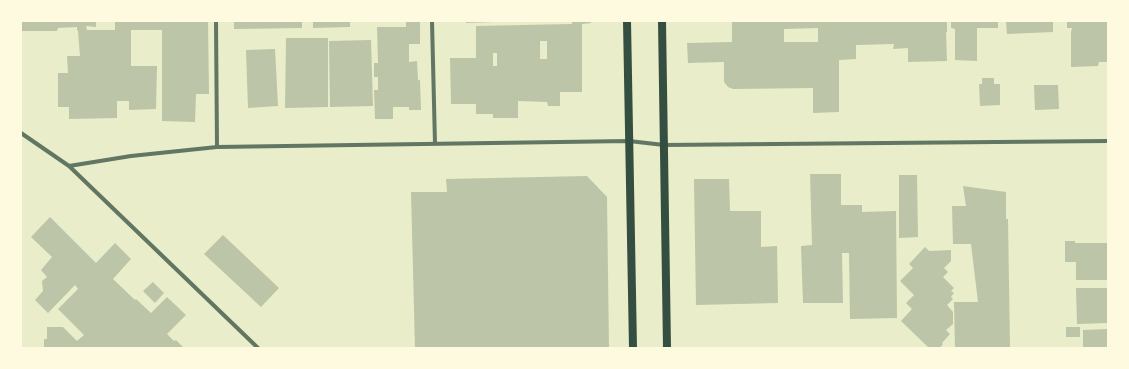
<!DOCTYPE html>
<style>
body{margin:0}
#map{position:relative;width:1129px;height:369px;overflow:hidden;background:#e9edc9;font-family:Overpass,sans-serif}
canvas{display:block}
.frame{position:absolute;inset:0;border:22px solid #fefae0;pointer-events:none}
</style>
<div id="map">
<canvas width="1129" height="369"></canvas>
<div class="frame"></div>
</div>
<script>
const g = document.querySelector('canvas').getContext('2d');
g.lineJoin = 'round';
function fill(path, color) { g.fillStyle = color; g.fill(path, 'evenodd'); }
const shape = rows => new Path2D(rows.map(r => 'M' + r).join(''));
function strokePath(path, color, width, dash) { g.strokeStyle = color; g.lineWidth = width; g.lineCap = dash ? 'butt' : 'round'; g.setLineDash(dash || []); g.stroke(path); }
const building = shape([
 [21,21,96,21,96,27,86,26,87,30,115,30,115,21,208,21,209,94,196,94,195,122,162,121,162,30,131,30,131,66,157,66,156,109,129,110,129,101,117,101,117,118,69,119,69,107,58,107,58,73,68,73,67,56,80,56,78,31,77,30,77,27,58,28,57,31,21,31],
 [234,21,302,21,302,28,234,29],
 [313,21,350,21,350,27,313,28],
 [406,21,420,21,420,44,409,44,409,62,417,61,418,80,420,80,421,110,409,110,409,107,393,107,393,119,375,119,374,90,378,90,378,77,374,77,374,63,378,63,377,27,406,27],
 [466,21,494,21,494,22,466,23],
 [572,21,591,21,591,23,582,24,582,92,560,92,560,106,548,106,547,102,518,101,518,118,493,118,493,114,476,114,476,104,451,104,450,58,476,58,476,26,572,24],
 [540,41,547,41,547,59,540,59],
 [493,53,497,53,497,66,493,66],
 [732,21,947,21,947,32,946,32,947,61,908,62,908,48,893,49,894,44,856,45,856,59,839,60,839,112,813,113,813,88,733,89,728,87,724,82,724,62,688,63,687,43,732,42],
 [818,28,818,42,784,42,784,29],
 [951,21,998,21,998,28,977,28,977,61,955,60,955,29,951,28],
 [1006,21,1053,21,1053,32,1007,34],
 [1067,21,1108,21,1108,62,1099,62,1098,66,1071,67,1071,32,1072,28,1067,28],
 [286,38,328,38,328,107,285,108],
 [371,40,373,106,330,107,329,41],
 [275,49,278,106,248,108,246,50],
 [982,78,994,78,994,84,1000,84,1000,105,980,106,979,84,982,84],
 [1034,85,1058,85,1059,109,1035,110],
 [810,174,841,174,841,205,862,205,862,212,896,211,897,318,850,319,849,253,842,253,843,303,803,303,801,246,812,245],
 [899,175,917,175,918,237,899,238],
 [587,176,607,197,609,348,415,348,411,192,447,192,446,179],
 [694,179,729,179,730,211,761,211,761,247,777,246,778,303,696,305],
 [963,186,1006,192,1006,219,1008,219,1010,348,955,348,954,302,978,302,971,244,953,244,952,206,966,206],
 [50,217,96,263,115,243,131,259,113,279,135,300,136,299,151,313,167,297,186,315,167,334,174,341,176,340,184,348,44,348,44,339,47,339,47,327,63,327,77,341,84,335,58,309,78,289,75,285,48,313,35,300,43,291,42,281,47,277,41,270,52,257,31,237],
 [223,235,279,288,261,307,204,254],
 [1065,241,1075,241,1075,243,1108,243,1108,280,1076,280,1076,262,1065,262],
 [925,247,929,251,951,250,951,261,944,268,948,272,943,277,954,288,951,291,954,293,951,297,953,299,947,305,953,312,953,324,946,330,950,334,942,343,943,344,940,348,929,348,901,321,912,309,906,303,914,295,900,281,913,268,909,264],
 [153,282,164,293,155,303,143,291],
 [1076,288,1108,288,1108,323,1077,324],
 [1066,327,1080,327,1080,337,1066,337],
 [1108,329,1108,348,1083,348,1083,330]
]);
const minor = shape([
 [216,21,217,147],
 [432,21,435,144],
 [21,133,69,166,258,348],
 [69,166,131,156,217,147,629,141,664,145,1108,141]
]);
const secondary = shape([
 [627,21,633,348],
 [662,21,667,348]
]);
fill(building, '#bcc5a7');
strokePath(minor, '#617663', 4);
strokePath(secondary, '#344e41', 8);
</script>
